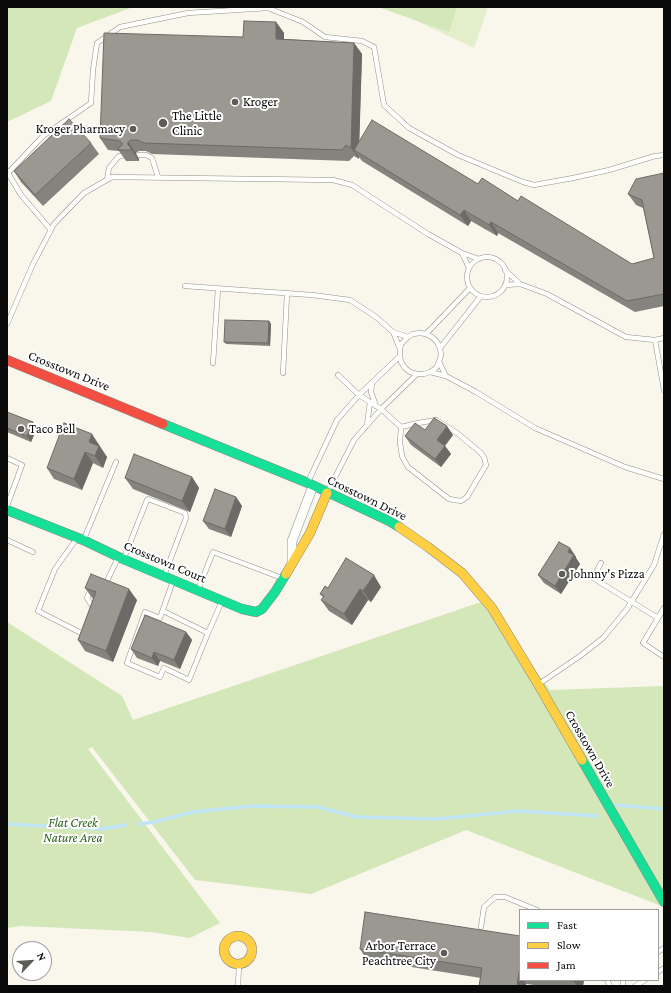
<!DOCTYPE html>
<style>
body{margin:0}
#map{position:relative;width:671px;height:993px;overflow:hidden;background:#f9f6ec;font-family:"Crimson Pro",serif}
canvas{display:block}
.frame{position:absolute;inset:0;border:8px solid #090909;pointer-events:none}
.legend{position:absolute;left:519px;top:909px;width:140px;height:72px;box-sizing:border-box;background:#fff;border:1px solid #9d9d9d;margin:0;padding:5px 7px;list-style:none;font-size:12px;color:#090909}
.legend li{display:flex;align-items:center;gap:8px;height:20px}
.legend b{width:20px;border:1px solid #9d9d9d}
.north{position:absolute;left:12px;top:941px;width:40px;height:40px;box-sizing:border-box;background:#fff;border:1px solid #9d9d9d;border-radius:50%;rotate:65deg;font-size:11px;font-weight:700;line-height:16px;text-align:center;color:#090909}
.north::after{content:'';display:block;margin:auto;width:14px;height:18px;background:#5d5c58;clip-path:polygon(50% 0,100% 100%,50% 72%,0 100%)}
</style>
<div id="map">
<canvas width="671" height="993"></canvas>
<div class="frame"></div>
<ul class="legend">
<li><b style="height:5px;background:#16e098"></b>Fast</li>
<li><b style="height:5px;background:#ffcf43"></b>Slow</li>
<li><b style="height:5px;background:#f24e42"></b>Jam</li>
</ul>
<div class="north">N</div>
</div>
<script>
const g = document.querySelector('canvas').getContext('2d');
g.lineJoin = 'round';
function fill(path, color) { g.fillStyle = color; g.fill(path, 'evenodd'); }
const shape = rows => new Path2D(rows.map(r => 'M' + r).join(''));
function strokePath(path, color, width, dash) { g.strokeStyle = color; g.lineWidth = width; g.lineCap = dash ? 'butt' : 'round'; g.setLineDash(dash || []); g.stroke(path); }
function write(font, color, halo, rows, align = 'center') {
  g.font = font + ' "Crimson Pro",serif'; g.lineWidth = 4; g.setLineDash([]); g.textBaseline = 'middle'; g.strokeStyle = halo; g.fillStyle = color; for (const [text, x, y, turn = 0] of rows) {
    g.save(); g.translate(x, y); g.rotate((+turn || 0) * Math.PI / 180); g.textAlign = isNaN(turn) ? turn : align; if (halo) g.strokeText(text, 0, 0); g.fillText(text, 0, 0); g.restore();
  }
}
const green = shape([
 [387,7,488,7,474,48]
]);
const forest = shape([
 [7,7,133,7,77,28,51,101,7,122],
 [378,7,457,7,449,32],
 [481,602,550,690,664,686,664,907,466,830,311,894,195,880,92,747,88,749,220,923,190,938,151,932,21,926,7,928,7,622,122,696,133,720]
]);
const stream = shape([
 [616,805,664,809],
 [7,824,101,829,126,825],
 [139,824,154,822,193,812,252,806,318,807,356,817,437,819,518,811,598,816]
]);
const lane = shape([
 [139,155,146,155,152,158,158,177],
 [107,180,109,168,119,156,126,155],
 [51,230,21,195,8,173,43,136,91,103,93,70,97,43,120,27,188,13,268,8,303,22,325,37,362,41,374,47,384,105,409,128,458,155,523,182,534,185,573,178,609,170,655,156,664,155],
 [462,253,469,268],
 '467 277a20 20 0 1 1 40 0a20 20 0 1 1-40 0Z',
 [505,270,520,284,547,294,626,337,655,340,664,338],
 [505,285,520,284],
 [185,286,312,295,350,300,376,317,393,332,408,337],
 [7,324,33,264,54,224,84,193,112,177,333,180,352,185,428,234,462,253,479,259],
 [393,332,400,349],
 [426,334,470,288],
 [655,340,664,390],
 [440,348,437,342,432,337,426,334,420,333,413,334,408,337,401,344,400,349,400,356,401,362,405,368,410,372,417,374,424,374,430,372,436,368,439,362,441,355,440,348,481,296],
 [439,362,446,376],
 [213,363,218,289],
 [430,372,446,376,476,392,535,428,625,467,664,479],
 [283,373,287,294],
 [338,375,359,395,381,409,401,427],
 [372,383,371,392,376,406],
 [436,420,457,433,480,452,484,457,486,465,467,497,461,501,449,499,408,467,402,456,400,443,401,427,418,423,436,420],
 [367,425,370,402],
 [7,458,22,465,7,506],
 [308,482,337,420,360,394,400,356],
 [328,491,354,440,383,407,417,374],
 [77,538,55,569,38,611,85,635],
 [84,539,116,462],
 [7,540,33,552],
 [124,558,147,500,148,499,185,513,186,518,164,576],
 [601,563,593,578,658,618,643,643,664,657],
 [103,583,106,583,118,558],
 [91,589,87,598,94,609],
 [198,590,213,552,282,578],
 [163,611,208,633,189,680,164,668,160,677,127,663,145,612,160,618,173,581],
 [658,618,664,608],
 [208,633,222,601],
 [539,684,580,656,603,638,627,609,654,565,664,534],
 [481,927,484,907,495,897,505,897,537,910],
 [658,952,664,948],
 [658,972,664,968],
 [607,980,610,986],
 [623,985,623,980],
 [238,986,239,964],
 [635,986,645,980]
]);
const street = shape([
 [292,563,292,541,313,486]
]);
const fast = shape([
 [163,424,308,483,389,521,399,527],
 [7,510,83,540,123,559,242,609,256,612,262,609,275,592,286,574],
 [582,760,664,902]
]);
const slow = shape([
 [399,527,428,547,462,573,492,608,538,684,582,760],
 [286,574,310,533,327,493],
 '224 950a14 14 0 1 1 28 0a14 14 0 1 1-28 0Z'
]);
const jam = shape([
 [7,360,163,424]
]);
const wall = shape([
 [276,22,284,33,284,39,354,43,362,54,359,142,478,184,518,201,632,264,654,258,643,208,636,205,628,194,664,173,664,306,635,312,498,233,497,236,471,221,468,226,362,161,359,157,359,159,354,156,349,161,152,154,146,151,139,151,136,153,136,154,139,159,139,161,126,161,119,151,108,150,100,138,243,37],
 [91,143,99,154,43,206,21,182,14,171],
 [269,321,271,324,270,346,226,344,224,342],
 [7,412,37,428,31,442,7,432],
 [425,430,453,435,445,446,451,454,441,467,411,445,405,436],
 [100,445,99,446,107,457,103,468,93,463,82,490,54,479,47,468],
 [192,477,199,488,190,512,133,489,125,478],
 [236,497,242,506,231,537,209,529,203,521],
 [570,548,576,557,576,558,580,564,561,594,544,583,538,575],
 [381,587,371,602,368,600,352,625,329,611,321,600,323,597,320,594,328,588],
 [85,588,137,600,113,662,85,651,78,640,93,599],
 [186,632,192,640,180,669,160,661,158,666,137,658,131,649],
 [520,936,520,980,584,980,583,986,542,986,526,984,526,986,479,986,481,978,367,960,360,949]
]);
const shadedWall = shape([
 [276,22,284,33,284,50,276,39],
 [354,43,362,54,359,153,354,150,359,157,359,159,351,148],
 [128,142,136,153,136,154,139,159,139,161,128,145],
 [464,210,471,221,468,226,460,215],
 [491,222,498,233,497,236,489,225],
 [269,321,271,324,270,346,268,343],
 [33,422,37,428,31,442,27,436],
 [447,426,453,435,443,448,437,440],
 [92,434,107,457,103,468,95,456,89,442],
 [445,446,451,454,441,467,435,459],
 [85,452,93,463,82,490,74,479],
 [192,477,199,488,190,512,182,501],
 [236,497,242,506,231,537,225,529],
 [570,548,576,557,576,558,580,564,561,594,555,586,568,552],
 [374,575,381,587,371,602,363,591],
 [129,589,137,600,113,662,106,651],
 [360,589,368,600,352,625,344,614],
 [186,632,192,640,180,669,174,660],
 [154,652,160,661,158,666,152,658],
 [519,972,520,974,520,980,524,980,526,984,526,986,517,986],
 [574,980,584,980,583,986,577,986,574,981]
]);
const building = shape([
 [244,21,276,22,276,39,354,43,351,148,346,145,342,150,144,143,138,140,131,140,128,142,128,145,131,148,131,150,118,150,118,148,120,147,122,145,122,143,120,141,100,138,104,33,243,37,244,21],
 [69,119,91,143,35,195,14,171,69,119],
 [372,120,478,184,482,178,518,201,521,196,632,264,654,258,642,200,628,194,636,179,664,173,664,294,627,301,491,222,489,225,464,210,460,215,354,150,372,120],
 [225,320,269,321,268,343,224,342,225,320],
 [7,412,33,422,27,436,7,428,7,412],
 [434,418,447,426,437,440,445,446,435,459,405,436,415,423,425,430,434,418],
 [64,423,92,434,89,442,99,446,95,456,85,452,74,479,47,468,64,423],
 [134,454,192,477,182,501,125,478,134,454],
 [215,489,236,497,225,529,203,521,215,489],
 [559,542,570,548,568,552,574,555,555,586,538,575,559,542],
 [346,558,374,575,363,591,360,589,344,614,321,600,324,596,320,594,325,586,328,588,346,558],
 [91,574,129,589,106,651,78,640,96,592,85,588,91,574],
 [145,615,186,632,174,660,154,652,152,658,131,649,145,615],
 [365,912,520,936,520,973,519,972,517,986,479,986,482,968,360,949,365,912],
 [565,980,574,980,574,981,565,980]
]);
const markers = [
 [235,102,4,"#5d5c58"],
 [163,123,5,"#5d5c58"],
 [133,129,4,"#5d5c58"],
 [21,429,4,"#5d5c58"],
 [562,574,4,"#5d5c58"],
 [444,953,4,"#5d5c58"]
];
const poiNames = [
 ["Kroger",243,102],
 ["The Little",172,116],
 ["Clinic",172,131],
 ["Kroger Pharmacy",125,129,"right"],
 ["Taco Bell",29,429],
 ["Johnny's Pizza",570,574],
 ["Arbor Terrace",436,946,"right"],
 ["Peachtree City",436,961,"right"]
];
const streetNames = [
 ["Crosstown Drive",69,371,22],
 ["Crosstown Drive",367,498,26],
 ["Crosstown Court",165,562,23],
 ["Crosstown Drive",590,749,60]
];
const parkNames = [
 ["Flat Creek",73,823],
 ["Nature Area",73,838]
];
fill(green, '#e2efca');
fill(forest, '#d3e7b8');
strokePath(stream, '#c0e5f5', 3.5);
strokePath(lane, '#91908b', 5.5);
strokePath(street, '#91908b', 10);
strokePath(fast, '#888682', 10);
strokePath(slow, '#888682', 10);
strokePath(jam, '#888682', 10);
strokePath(lane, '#fefefc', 4.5);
strokePath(street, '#fefefc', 9);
strokePath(fast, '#16e098', 9);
strokePath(slow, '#ffcf43', 9);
strokePath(jam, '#f24e42', 9);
fill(wall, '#85837e');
fill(shadedWall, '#6c6a66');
fill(building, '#9b9892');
strokePath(building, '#6c6a66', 1);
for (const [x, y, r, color] of markers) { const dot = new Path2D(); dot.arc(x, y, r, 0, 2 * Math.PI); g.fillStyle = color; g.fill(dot); strokePath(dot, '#fff', 1.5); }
write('13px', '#090909', '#fff', poiNames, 'left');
write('13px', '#090909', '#fff', streetNames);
write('italic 13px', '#2b6219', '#fff', parkNames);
</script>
